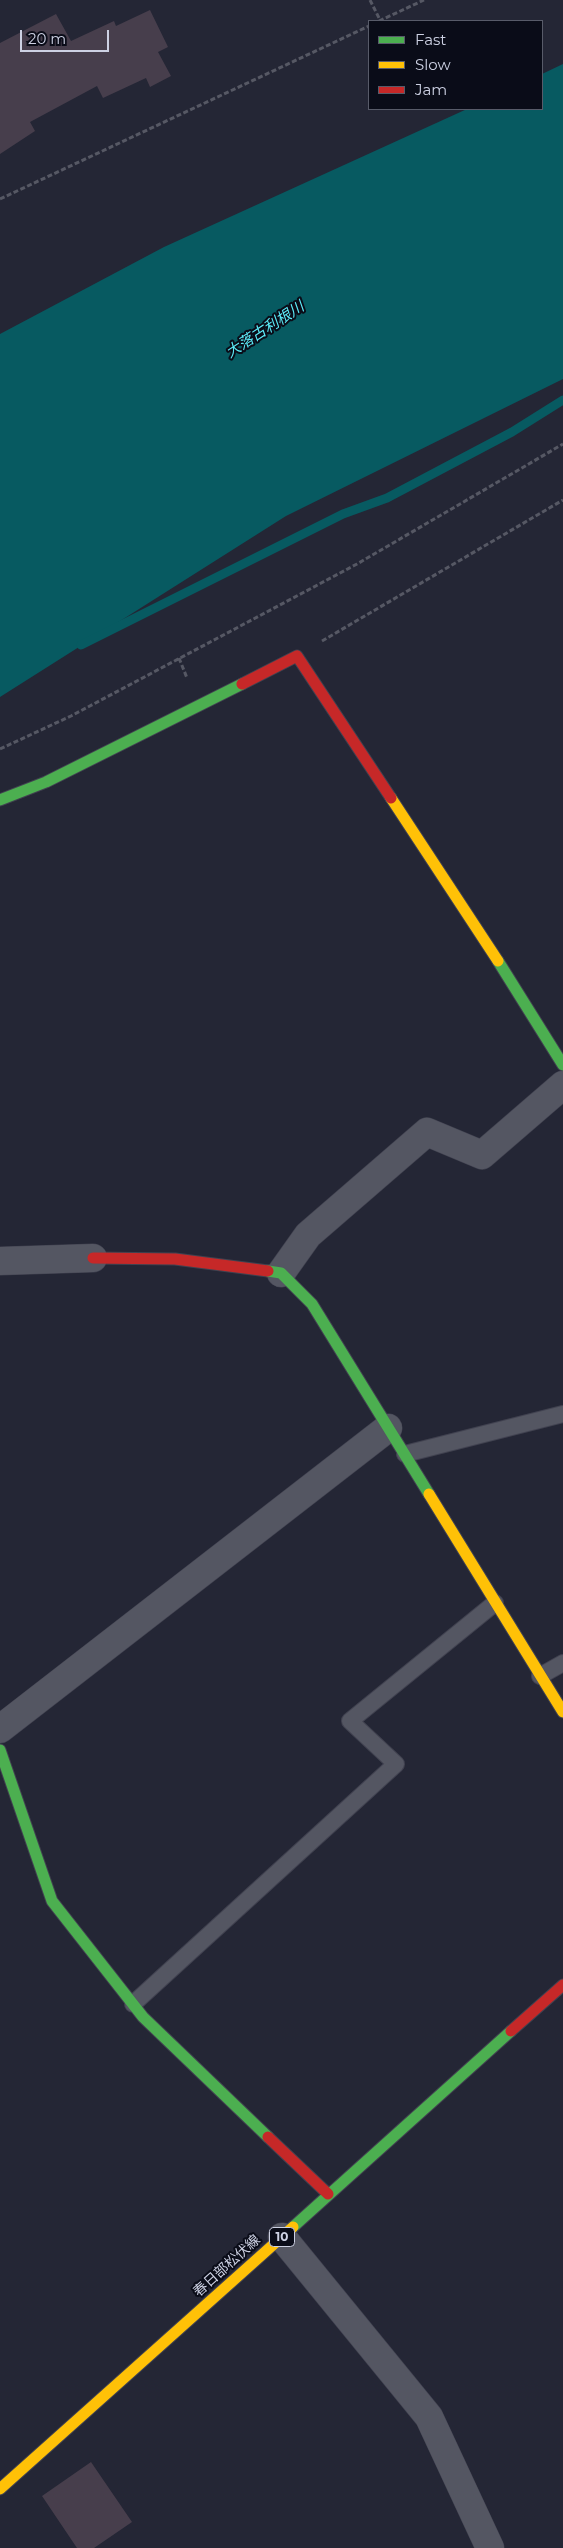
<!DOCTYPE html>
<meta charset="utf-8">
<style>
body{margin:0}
#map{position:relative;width:563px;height:2548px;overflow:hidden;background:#242635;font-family:Montserrat,sans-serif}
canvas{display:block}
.legend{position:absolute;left:368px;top:20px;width:175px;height:90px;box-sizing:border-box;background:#0a0c18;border:1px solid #585b69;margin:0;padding:6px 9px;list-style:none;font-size:15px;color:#cdd1e3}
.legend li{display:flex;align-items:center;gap:10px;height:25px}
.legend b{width:25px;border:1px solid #585b69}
.scale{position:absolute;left:20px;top:30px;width:89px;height:22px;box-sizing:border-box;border:2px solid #cdd1e3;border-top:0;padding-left:6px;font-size:15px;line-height:18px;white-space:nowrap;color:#cdd1e3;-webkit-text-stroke:4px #0a0c18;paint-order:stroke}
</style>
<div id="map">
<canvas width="563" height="2548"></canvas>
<ul class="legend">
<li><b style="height:6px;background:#4caf50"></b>Fast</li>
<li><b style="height:6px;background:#ffc107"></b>Slow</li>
<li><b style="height:6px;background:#c62828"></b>Jam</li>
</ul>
<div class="scale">20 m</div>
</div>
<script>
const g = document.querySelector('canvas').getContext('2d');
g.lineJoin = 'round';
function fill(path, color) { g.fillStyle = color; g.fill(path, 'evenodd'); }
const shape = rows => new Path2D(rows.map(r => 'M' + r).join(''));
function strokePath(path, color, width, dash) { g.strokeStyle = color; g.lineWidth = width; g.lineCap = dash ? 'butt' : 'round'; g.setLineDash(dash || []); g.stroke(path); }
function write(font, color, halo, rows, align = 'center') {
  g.font = font + ' Montserrat,"Noto Sans JP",sans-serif'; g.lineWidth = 4; g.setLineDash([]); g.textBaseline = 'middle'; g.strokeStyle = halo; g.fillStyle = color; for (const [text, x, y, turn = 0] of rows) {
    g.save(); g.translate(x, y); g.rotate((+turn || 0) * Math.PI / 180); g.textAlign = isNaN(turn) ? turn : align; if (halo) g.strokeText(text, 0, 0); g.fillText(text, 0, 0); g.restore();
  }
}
const water = shape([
 [563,64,563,379,286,516,0,697,0,334,164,247,467,109,542,109,542,74]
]);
const stream = shape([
 [81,645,343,514,387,498,512,432,563,400]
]);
const building = shape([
 [150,10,168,47,158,52,171,76,150,87,146,78,103,98,97,86,30,122,35,131,0,154,0,43,56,14,71,41,114,21,116,26],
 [91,2462,132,2522,94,2548,77,2548,42,2496]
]);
const path = shape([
 [370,0,380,20],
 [379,21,424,0],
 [0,199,369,26],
 [322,641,563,500],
 [179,658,187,678],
 [0,749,71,716,357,564,563,444]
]);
const lane = shape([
 [405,1454,563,1414],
 [540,1676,563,1663],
 [133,2004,396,1764,350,1721,495,1603]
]);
const street = shape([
 [0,1261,93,1258],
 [281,1273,308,1235,427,1132,482,1155,563,1085],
 [0,1729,388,1428],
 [282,2237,429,2417,490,2548]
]);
const fast = shape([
 [0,800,46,782,242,684],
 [498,961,563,1065],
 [268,1271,281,1273,312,1304,429,1494],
 [0,1750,52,1901,143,2017,268,2137],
 [293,2227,511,2031]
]);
const slow = shape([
 [391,798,498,961],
 [429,1494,563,1712],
 [0,2489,293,2227]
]);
const jam = shape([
 [242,684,297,656,391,798],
 [93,1258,175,1259,268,1271],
 [511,2031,563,1985],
 [268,2137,328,2194]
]);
const shields = [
 [282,2237,25]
];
const shieldNames = [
 ["10",282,2237]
];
const streetNames = [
 ["春日部松伏線",227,2266,-42]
];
const waterNames = [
 ["大落古利根川",265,330,-33]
];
fill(water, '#075a61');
strokePath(stream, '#075a61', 9);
fill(building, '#473e4c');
strokePath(lane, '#414250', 18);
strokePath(street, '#414250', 29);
strokePath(fast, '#414250', 13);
strokePath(slow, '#414250', 13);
strokePath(jam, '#414250', 13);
strokePath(path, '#565864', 3, [5, 2.5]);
strokePath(lane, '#545662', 16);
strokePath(street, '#545662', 28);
strokePath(fast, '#4caf50', 11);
strokePath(slow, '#ffc107', 11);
strokePath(jam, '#c62828', 11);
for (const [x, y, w] of shields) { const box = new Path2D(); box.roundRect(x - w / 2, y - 9.5, w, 19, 4); g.fillStyle = '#0a0c18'; g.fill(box); strokePath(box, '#cdd1e3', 1); }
write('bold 12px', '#cdd1e3', null, shieldNames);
write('14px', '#cdd1e3', '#0a0c18', streetNames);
write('italic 15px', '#5cecf8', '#0a0c18', waterNames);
</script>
